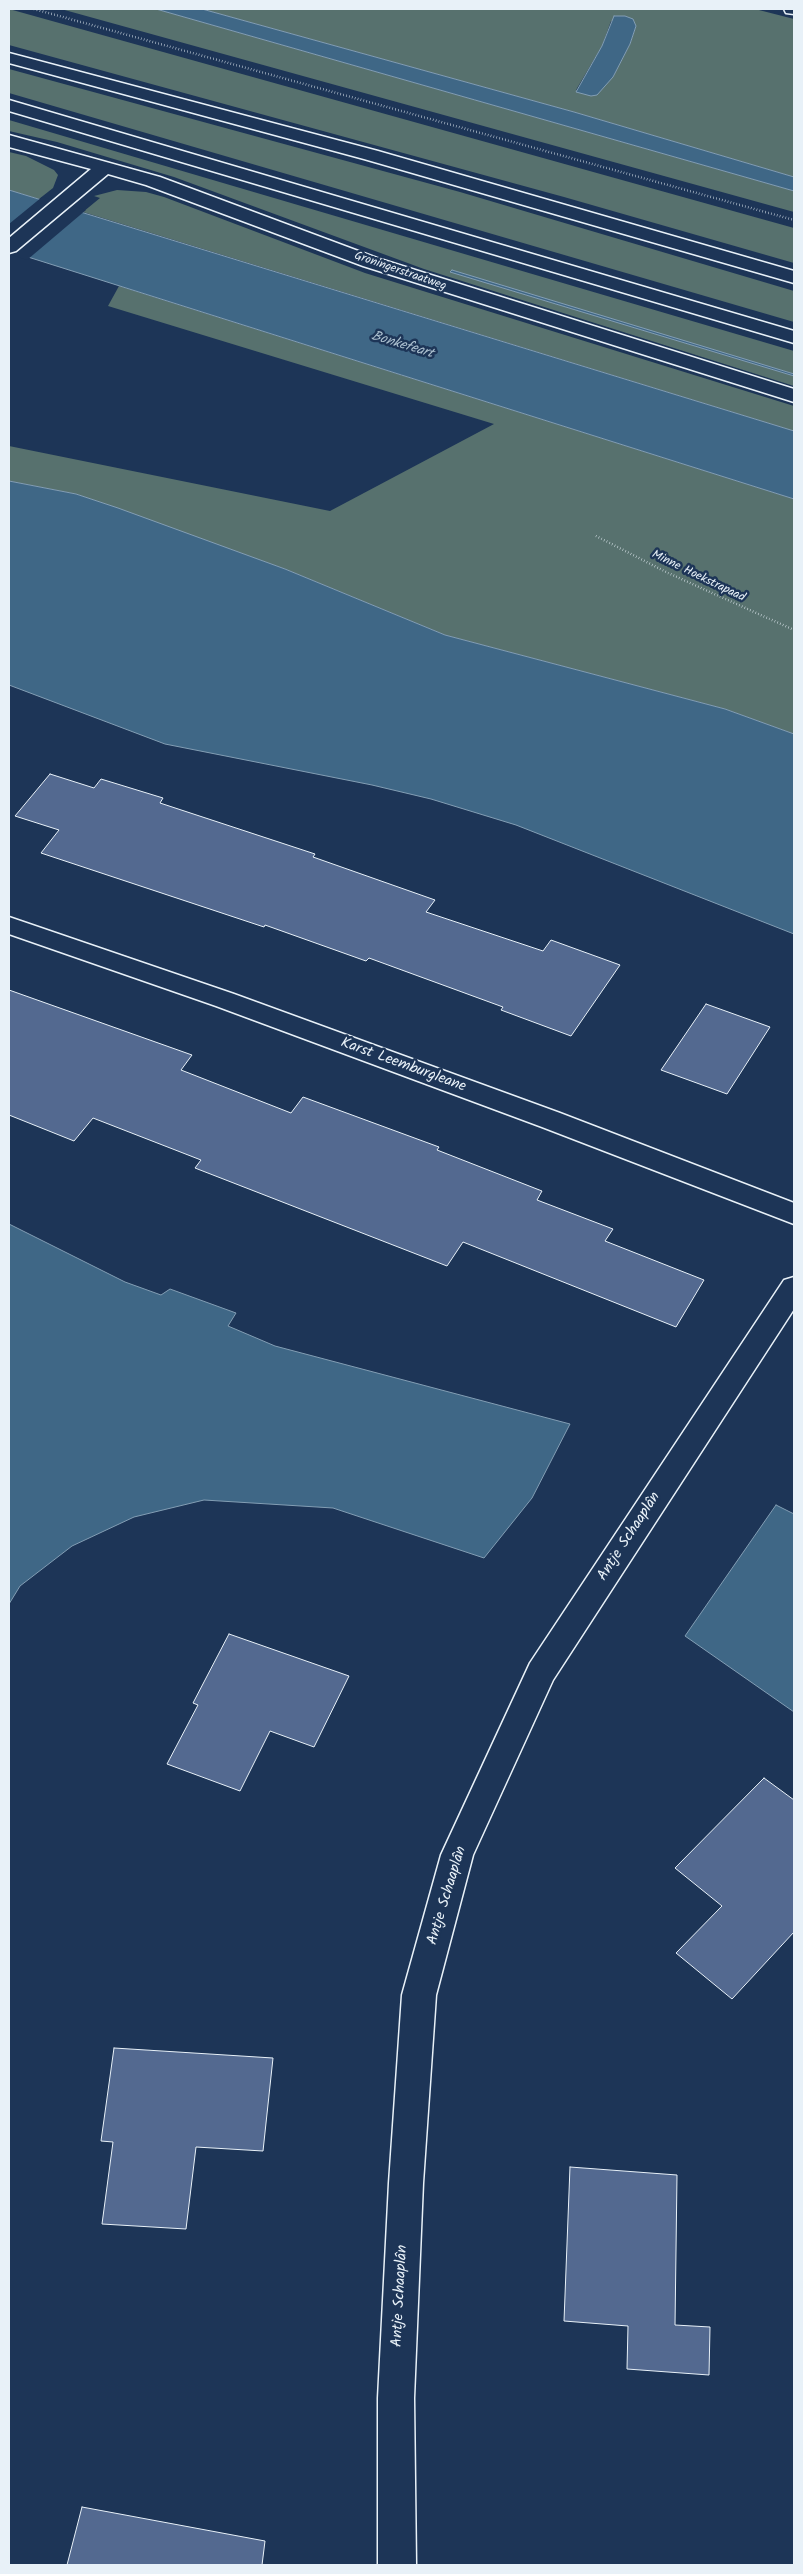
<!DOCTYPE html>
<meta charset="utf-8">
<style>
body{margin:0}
#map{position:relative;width:803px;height:2574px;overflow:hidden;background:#1d3557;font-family:Kalam,sans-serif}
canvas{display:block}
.frame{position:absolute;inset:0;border:10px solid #e8f1f8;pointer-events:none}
</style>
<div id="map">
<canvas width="803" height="2574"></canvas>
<div class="frame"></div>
</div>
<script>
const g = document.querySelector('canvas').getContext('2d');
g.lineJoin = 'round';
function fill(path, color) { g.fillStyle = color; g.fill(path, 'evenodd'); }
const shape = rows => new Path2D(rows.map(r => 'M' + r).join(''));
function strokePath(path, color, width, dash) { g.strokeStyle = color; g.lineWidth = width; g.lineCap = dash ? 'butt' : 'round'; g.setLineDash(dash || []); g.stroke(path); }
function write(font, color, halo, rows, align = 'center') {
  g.font = font + ' Kalam,sans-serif'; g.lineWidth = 5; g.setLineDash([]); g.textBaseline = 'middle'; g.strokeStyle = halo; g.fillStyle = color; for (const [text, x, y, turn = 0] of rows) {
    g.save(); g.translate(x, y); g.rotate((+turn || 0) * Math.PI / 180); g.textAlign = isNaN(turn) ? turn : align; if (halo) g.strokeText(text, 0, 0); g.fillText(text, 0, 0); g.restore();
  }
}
const green = shape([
 [9,9,794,228,794,263,564,197,9,45],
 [61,9,156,9,794,191,794,212],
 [202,9,755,9,794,19,794,177,574,112],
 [611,21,636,26,630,44,613,77,576,90,602,46],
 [9,69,460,192,794,291,794,322,9,93],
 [9,120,794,351,794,374,451,272,794,376,794,386,424,269,174,177,57,142,9,131],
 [9,152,26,156,54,170,58,175,53,188,39,199,9,190],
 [117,190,146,192,164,197,365,273,794,406,794,431,83,212,100,198,94,196],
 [119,286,794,499,794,734,725,709,445,635,285,569,76,494,9,481,9,446,330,511,494,424,108,306]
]);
const water = shape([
 [156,9,202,9,574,112,794,177,794,191,156,9],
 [614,16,625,16,633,19,636,26,630,44,613,77,597,95,591,96,576,92,602,46,614,16],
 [9,190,794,431,794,499,9,251,9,190],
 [452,270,794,374,794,376,450,272,452,270],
 [9,481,76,494,118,508,285,569,445,635,725,709,794,734,794,934,516,825,431,799,372,785,165,744,9,685,9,481],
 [9,1224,125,1282,161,1295,170,1289,236,1313,228,1326,275,1346,570,1424,532,1498,484,1558,333,1508,204,1500,134,1517,72,1546,20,1586,9,1604,9,1224],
 [776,1505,794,1514,794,1712,685,1636,776,1505]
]);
const pier = shape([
 [42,197,86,210,27,260,9,254,9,224]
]);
const building = shape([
 [50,774,94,788,101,779,163,798,160,803,315,854,313,857,435,900,426,912,543,951,551,940,620,965,571,1036,501,1010,503,1007,369,958,366,961,265,925,264,927,41,853,59,830,15,816,50,774],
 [9,990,192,1055,181,1070,291,1113,303,1097,439,1147,437,1150,542,1191,537,1200,613,1229,605,1241,704,1280,676,1327,463,1242,447,1266,195,1168,201,1160,93,1118,74,1141,9,1115,9,990],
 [706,1004,770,1027,727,1094,661,1070,706,1004],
 [229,1634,349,1676,314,1747,270,1731,240,1791,167,1764,198,1705,193,1703,229,1634],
 [764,1778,794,1800,794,1932,732,1999,676,1953,722,1906,675,1868,764,1778],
 [114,2048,273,2058,263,2151,196,2147,186,2229,102,2224,113,2142,101,2141,114,2048],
 [570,2167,677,2175,675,2325,710,2327,709,2375,627,2369,628,2326,564,2321,570,2167],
 [82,2507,265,2541,262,2565,67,2565,82,2507]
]);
const path = shape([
 [34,9,794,220],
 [596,536,668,573,794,630]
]);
const minor = shape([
 [784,9,794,9,794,14,786,13,784,9],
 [9,135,160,177,377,258,794,389,794,402,363,266,146,185,108,174,16,251,9,253,9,238,91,169,9,147,9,135],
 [9,917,234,994,560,1113,794,1203,794,1224,542,1127,216,1006,9,934,9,917],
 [794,1277,794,1309,553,1680,473,1855,436,1995,423,2183,414,2398,416,2565,378,2565,378,2398,389,2183,402,1995,441,1855,530,1663,784,1280,794,1277]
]);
const highway = shape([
 [9,53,378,151,794,271,794,283,364,159,9,63,9,53],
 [9,100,794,331,794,343,9,111,9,100]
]);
const farStreetnames = [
 ["Groningerstraatweg",400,272,19],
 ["Minne Hoekstrapaad",698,577,26]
];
const farWaternames = [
 ["Bonkefeart",402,346,17]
];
const streetNames = [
 ["Karst Leemburgleane",403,1066,20],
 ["Antje Schaaplân",630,1537,-57],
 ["Antje Schaaplân",448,1896,-73],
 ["Antje Schaaplân",401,2296,-87]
];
fill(green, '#57716e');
fill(water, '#3f6786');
strokePath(water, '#839eb4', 1);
fill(pier, '#1d3557');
fill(building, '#536990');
strokePath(building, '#e8f1f8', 1);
strokePath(minor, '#e8f1f8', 3);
strokePath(highway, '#e8f1f8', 3);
strokePath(path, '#e8f1f8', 2.5, [0.5, 2.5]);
fill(minor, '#1d3557');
fill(highway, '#1d3557');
write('12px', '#e8f1f8', '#1d3557', farStreetnames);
write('italic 14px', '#adc1d0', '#1d3557', farWaternames);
write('15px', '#e8f1f8', '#1d3557', streetNames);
</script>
